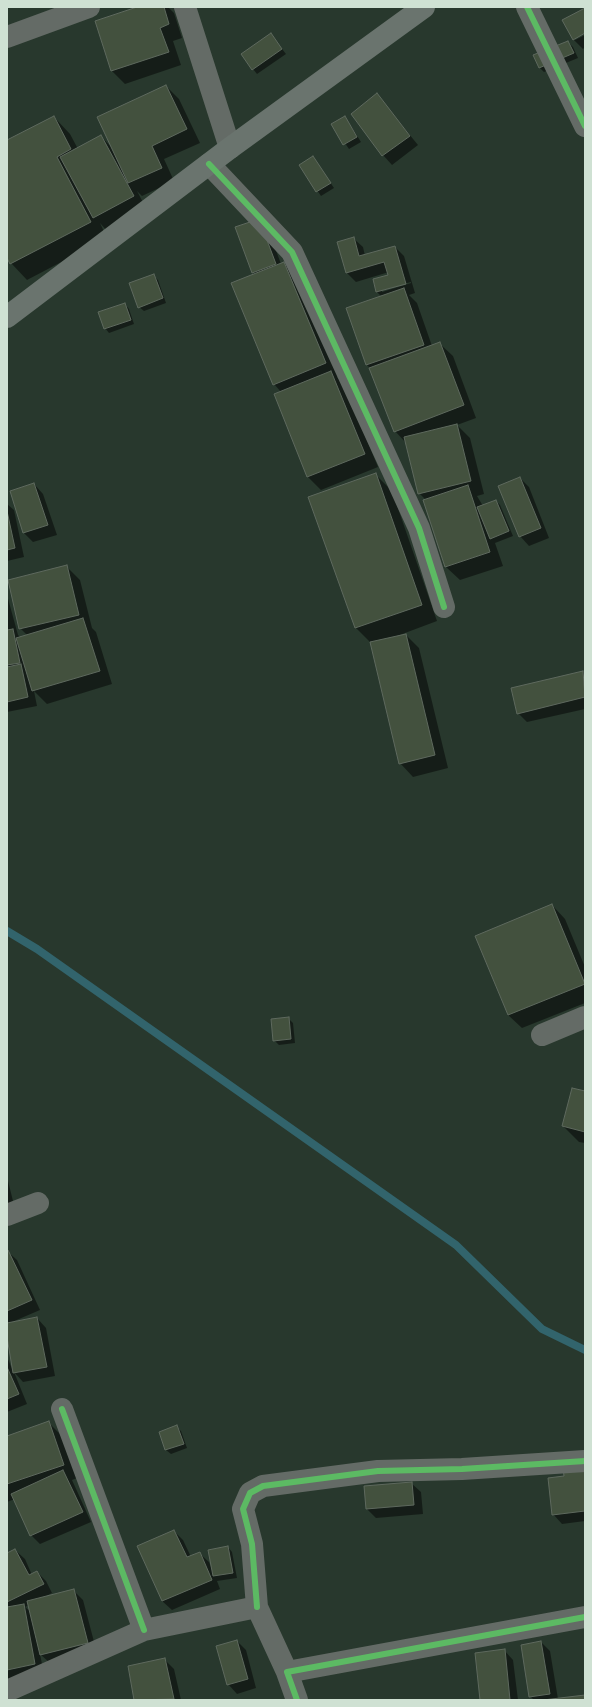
<!DOCTYPE html>
<style>
body{margin:0}
#map{position:relative;width:592px;height:1707px;overflow:hidden;background:#28382d;font-family:Karla,sans-serif}
canvas{display:block}
.frame{position:absolute;inset:0;border:8px solid #cfe1d3;pointer-events:none}
</style>
<div id="map">
<canvas width="592" height="1707"></canvas>
<div class="frame"></div>
</div>
<script>
const g = document.querySelector('canvas').getContext('2d');
g.lineJoin = 'round';
function fill(path, color) { g.fillStyle = color; g.fill(path, 'evenodd'); }
const shape = rows => new Path2D(rows.map(r => 'M' + r).join(''));
function strokePath(path, color, width, dash) { g.strokeStyle = color; g.lineWidth = width; g.lineCap = dash ? 'butt' : 'round'; g.setLineDash(dash || []); g.stroke(path); }
const shadow = shape([
 [140,7,168,7,174,13,182,38,173,41,181,65,125,84,112,71],
 [585,9,585,32,575,37,575,40,585,35,585,47,583,49,573,39],
 [271,35,286,54,257,74,253,69],
 [568,42,573,47,578,58,544,72,539,67],
 [166,86,179,99,200,143,164,159,174,181,142,196,137,191,147,210,107,231,100,223,107,238,27,280,11,263,7,256,7,141,54,117,70,134,78,149,101,136,112,148],
 [377,95,418,145,392,165,383,155,352,114],
 [345,117,361,142,349,149,332,124],
 [313,157,334,188,321,196,300,165],
 [268,229,281,264,284,263,297,276,338,377,337,377,344,385,378,467,321,490,308,477,275,394,281,392,274,384,255,275,253,273],
 [353,238,363,247,365,256,395,247,404,256,415,293,409,295,417,303,432,346,439,343,453,356,476,418,457,425,470,438,484,494,477,496,483,506,496,501,500,505,513,536,495,543,503,566,460,580,446,567,424,500,426,500,419,493,406,443,395,431,371,369,367,365,348,309,382,297,377,292,374,280,390,276,389,272,356,282,347,273],
 [411,282,411,283,382,292,382,290],
 [153,275,158,280,166,303,144,311,139,307],
 [125,304,129,309,134,324,109,333,105,328],
 [375,474,392,491,437,621,397,636,397,637,406,635,419,648,448,768,413,777,400,763,372,644,356,628,310,497],
 [520,478,529,487,549,538,529,546,520,536],
 [34,484,43,494,57,535,33,542,24,533,11,492],
 [7,504,14,510,24,557,7,561],
 [67,567,80,580,92,628,96,632,112,684,47,704,34,691,37,706,7,712,7,595,18,635,21,638,28,636,20,628],
 [583,672,585,674,585,709,527,722,518,713],
 [552,905,565,919,585,967,585,1003,522,1028,508,1015,476,936],
 [288,1018,293,1023,295,1043,279,1045,274,1040],
 [585,1093,585,1143,579,1142,563,1126],
 [7,1177,14,1205,7,1206],
 [7,1251,17,1260,40,1310,12,1322,37,1318,46,1328,55,1376,23,1382,14,1372,27,1404,7,1412,7,1357,13,1371,7,1331],
 [49,1423,62,1436,77,1478,72,1480,91,1522,40,1544,31,1535,15,1499,7,1502,7,1437],
 [176,1427,181,1431,187,1448,171,1454,166,1450,160,1433],
 [585,1466,585,1521,562,1524,553,1514,565,1477],
 [411,1483,421,1492,423,1514,376,1518,367,1509],
 [174,1531,183,1540,191,1557,199,1553,209,1562,212,1570,228,1547,232,1552,237,1578,217,1581,220,1589,172,1610,162,1601],
 [15,1550,25,1559,32,1575,37,1572,46,1581,52,1593,44,1597,74,1591,83,1600,97,1653,51,1664,40,1654,44,1674,7,1679,7,1554],
 [29,1605,31,1612,25,1607],
 [237,1641,246,1650,256,1688,237,1694,228,1684],
 [541,1642,550,1651,558,1699,585,1696,585,1700,534,1700,530,1696],
 [504,1650,513,1660,518,1700,481,1700],
 [165,1660,174,1669,181,1700,135,1700,129,1667]
]);
const stream = shape([
 [7,931,37,949,456,1245,542,1329,585,1350]
]);
const building = shape([
 [137,7,164,7,169,24,160,28,169,52,111,71,95,21,137,7],
 [585,8,585,33,573,40,562,20,585,8],
 [271,33,282,49,252,70,241,54,271,33],
 [568,41,574,53,539,68,533,55,568,41],
 [166,85,187,129,152,146,162,168,128,183,97,117,166,85],
 [377,93,410,136,382,156,351,114,377,93],
 [54,116,71,149,57,157,91,222,10,264,7,258,7,140,54,116],
 [345,116,357,137,343,145,331,124,345,116],
 [101,135,134,196,93,218,60,157,101,135],
 [313,156,331,183,316,192,299,165,313,156],
 [259,219,276,264,252,273,235,227,259,219],
 [354,237,359,256,395,246,406,284,376,292,373,279,388,275,384,262,346,273,337,242,354,237],
 [284,262,326,363,273,385,231,283,284,262],
 [154,274,163,298,138,308,129,283,154,274],
 [404,288,424,345,366,365,346,308,404,288],
 [125,303,131,320,104,329,98,312,125,303],
 [440,342,464,405,394,432,369,368,440,342],
 [331,371,365,454,307,477,274,394,331,371],
 [457,424,471,481,418,494,404,437,457,424],
 [376,473,422,605,355,628,308,497,376,473],
 [520,477,541,528,519,537,498,486,520,477],
 [34,483,48,525,23,533,10,491,34,483],
 [468,485,490,552,445,567,423,500,468,485],
 [496,500,509,531,490,539,477,507,496,500],
 [7,511,15,548,7,550,7,511],
 [67,565,79,615,19,629,8,580,67,565],
 [83,618,100,671,32,691,16,638,83,618],
 [13,629,20,663,7,665,7,630,13,629],
 [406,634,435,755,399,764,370,642,406,634],
 [21,664,28,697,7,702,7,667,21,664],
 [583,671,585,697,517,714,511,688,583,671],
 [552,904,585,984,508,1015,475,936,552,904],
 [289,1017,291,1039,273,1041,271,1019,289,1017],
 [572,1088,585,1091,585,1132,562,1126,572,1088],
 [7,1250,8,1250,32,1300,7,1311,7,1250],
 [37,1317,47,1367,13,1373,7,1337,7,1323,37,1317],
 [7,1367,19,1394,7,1399,7,1367],
 [49,1421,64,1465,7,1484,7,1436,49,1421],
 [177,1425,184,1444,165,1450,159,1432,177,1425],
 [585,1465,585,1511,552,1515,548,1478,564,1476,563,1468,585,1465],
 [63,1470,83,1512,30,1536,11,1494,63,1470],
 [412,1482,414,1505,366,1509,364,1486,412,1482],
 [174,1530,187,1557,200,1552,212,1580,162,1601,137,1546,174,1530],
 [228,1546,233,1573,213,1576,208,1550,228,1546],
 [15,1549,29,1575,37,1571,44,1584,7,1602,7,1553,15,1549],
 [74,1589,88,1643,40,1655,27,1601,74,1589],
 [24,1604,35,1664,7,1670,7,1607,24,1604],
 [237,1640,248,1679,227,1685,216,1646,237,1640],
 [541,1641,550,1694,529,1697,521,1645,541,1641],
 [505,1649,510,1700,480,1700,475,1653,505,1649],
 [165,1658,174,1699,134,1700,128,1666,165,1658],
 [585,1695,585,1700,543,1700,585,1695]
]);
const minor = shape([
 [185,7,230,148],
 [527,7,585,126],
 [7,37,89,7],
 [209,164,292,252,419,528,444,607],
 [542,1035,585,1017],
 [7,1215,38,1203],
 [62,1409,144,1630],
 [257,1607,252,1544,243,1509,250,1493,263,1486,378,1471,462,1469,585,1461],
 [7,1691,144,1630,257,1607,287,1672],
 [297,1700,287,1672,585,1617]
]);
const major = shape([
 [7,317,230,148,424,7]
]);
const cycleway = shape([
 [527,7,585,126],
 [209,164,292,252,419,528,444,607],
 [62,1409,144,1630],
 [257,1607,252,1544,243,1509,250,1493,263,1486,378,1471,462,1469,585,1461],
 [297,1700,287,1672,585,1617]
]);
fill(shadow, '#0007');
strokePath(stream, '#32646c', 8);
fill(building, '#43513e');
strokePath(building, '#5e695e', 1);
strokePath(minor, '#646b66', 22);
strokePath(major, '#6a746e', 22);
strokePath(cycleway, '#5cba63', 6);
</script>
